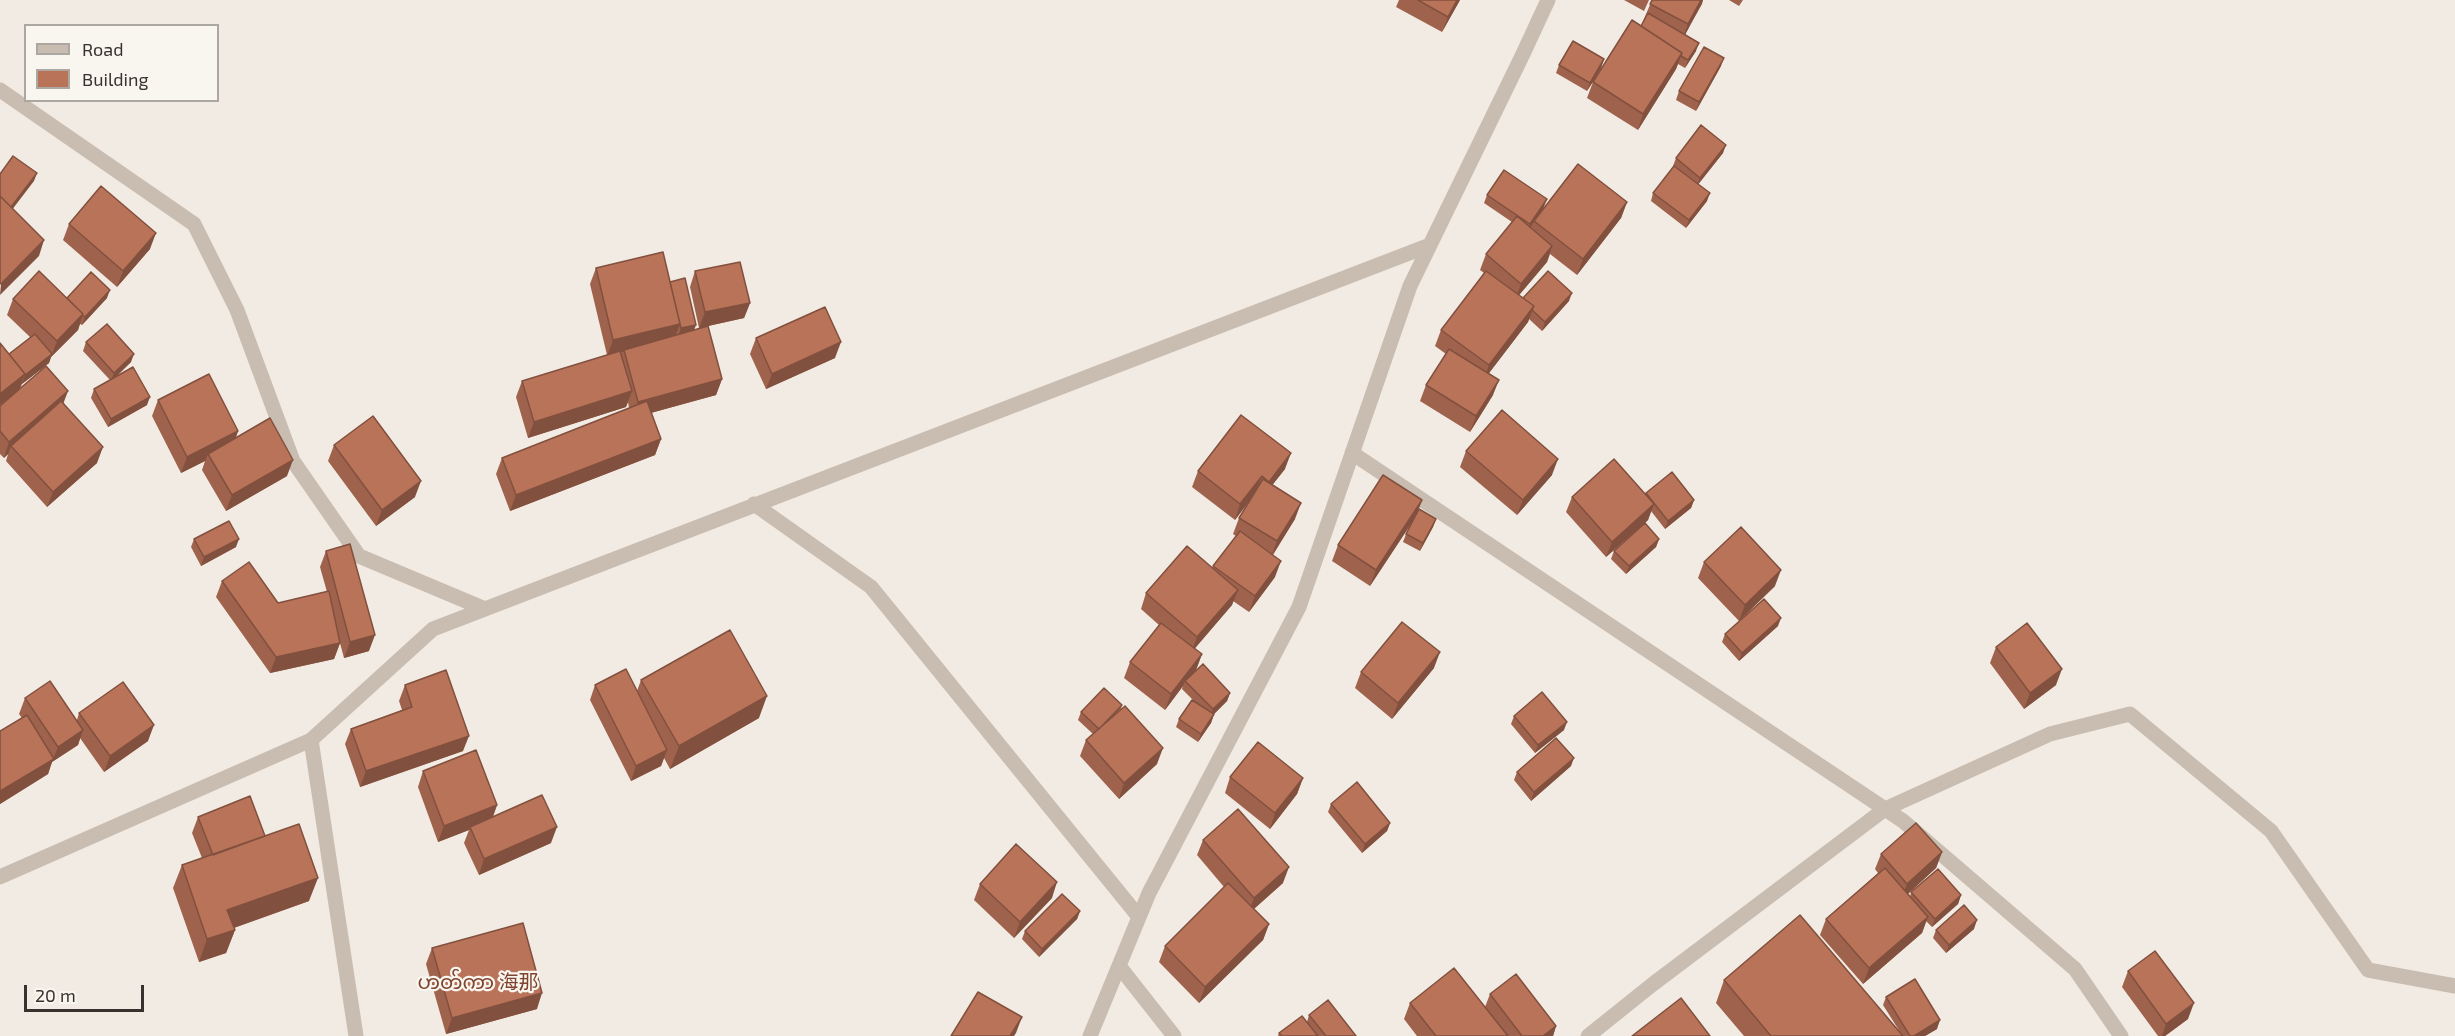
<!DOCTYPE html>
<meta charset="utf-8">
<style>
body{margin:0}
#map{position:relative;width:2455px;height:1036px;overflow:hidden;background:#f2ebe3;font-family:"Exo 2",sans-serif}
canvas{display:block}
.legend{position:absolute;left:24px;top:24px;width:195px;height:78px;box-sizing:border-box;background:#f9f5ef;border:2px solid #aca7a1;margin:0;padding:8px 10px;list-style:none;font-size:18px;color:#39312d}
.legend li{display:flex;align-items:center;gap:12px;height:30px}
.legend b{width:30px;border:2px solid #aca7a1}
.scale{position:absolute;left:24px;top:985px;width:120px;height:27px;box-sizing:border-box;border:3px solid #39312d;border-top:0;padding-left:8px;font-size:18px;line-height:21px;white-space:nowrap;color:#39312d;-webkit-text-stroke:4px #f9f5ef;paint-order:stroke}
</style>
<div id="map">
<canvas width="2455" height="1036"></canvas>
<ul class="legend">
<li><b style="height:8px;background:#c9bcb0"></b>Road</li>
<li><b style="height:16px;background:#b97359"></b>Building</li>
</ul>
<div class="scale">20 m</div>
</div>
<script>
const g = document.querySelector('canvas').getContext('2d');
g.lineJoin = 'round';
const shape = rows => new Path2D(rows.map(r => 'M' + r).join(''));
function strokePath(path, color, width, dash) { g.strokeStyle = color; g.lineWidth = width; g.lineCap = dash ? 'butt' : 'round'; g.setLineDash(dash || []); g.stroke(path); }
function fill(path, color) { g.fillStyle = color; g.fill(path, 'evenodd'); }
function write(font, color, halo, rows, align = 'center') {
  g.font = font + ' "Exo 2","Noto Sans SC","Noto Sans Myanmar",sans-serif'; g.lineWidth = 4.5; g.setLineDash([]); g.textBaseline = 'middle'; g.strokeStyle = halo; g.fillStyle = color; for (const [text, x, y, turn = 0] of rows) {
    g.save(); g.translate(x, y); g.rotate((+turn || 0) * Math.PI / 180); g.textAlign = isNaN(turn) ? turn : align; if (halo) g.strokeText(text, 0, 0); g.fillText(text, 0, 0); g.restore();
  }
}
const minor = shape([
 [0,90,194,224,237,310,293,461,359,556,485,609],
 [1352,453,1903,821,2075,969,2121,1036],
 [754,504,871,587,1139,917],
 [311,740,356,1036],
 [0,877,311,740,433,629,1430,245],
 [1119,966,1174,1036],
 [1090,1036,1149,893,1299,607,1410,286,1523,54,1548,0],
 [1588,1036,1653,984,1885,809,2050,734,2130,714,2271,831,2368,970,2455,986]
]);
const wall = shape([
 [1399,0,1460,0,1442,32,1396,7],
 [1624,0,1649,0,1644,11],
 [1652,0,1703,0,1685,35,1696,51,1685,68,1678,64,1676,69,1638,130,1587,98,1593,82,1587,91,1556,73,1559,65,1604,59,1601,68,1593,81,1641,26],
 [1729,0,1743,0,1739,6],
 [1721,66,1696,111,1676,100,1679,91],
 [1723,153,1698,184,1707,201,1686,228,1651,201,1653,193,1674,167,1673,166,1676,158],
 [1487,195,1544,207,1538,216,1627,202,1621,218,1577,275,1550,254,1547,262,1519,295,1523,298,1569,301,1542,331,1529,319,1528,322,1489,373,1493,395,1470,432,1420,401,1426,385,1446,354,1435,346,1441,330,1484,273,1480,270,1486,254,1512,222,1484,203],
 [69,224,150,249,117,287,63,240],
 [596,268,670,282,694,330,699,328,690,287,695,271,750,303,744,318,708,326,722,379,716,395,651,413,661,439,655,455,510,511,496,474,502,458,629,408,628,402,626,407,528,438,516,397,522,381,607,355,590,284],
 [107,298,82,325,80,324,78,330,51,357,49,363,22,384,20,389,64,403,97,463,47,507,6,461,8,454,4,458,0,454,0,406,15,393,0,405,0,343,9,354,30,337,7,315,13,299],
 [756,338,835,358,766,389,750,354],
 [86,342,131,362,116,377,147,405,108,427,91,398,94,389,110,380,83,351],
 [158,400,238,431,236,438,287,476,226,511,202,470,205,461,181,473,152,416],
 [334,445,415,497,376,526,328,461],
 [1466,451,1552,475,1517,515,1460,467],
 [1285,469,1272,485,1295,519,1273,555,1275,577,1249,612,1233,601,1232,605,1194,649,1202,654,1196,670,1230,693,1227,701,1214,714,1211,723,1198,742,1176,727,1179,719,1195,702,1182,689,1183,686,1165,710,1124,678,1130,662,1159,625,1141,609,1146,593,1212,568,1236,536,1233,534,1239,518,1252,497,1235,520,1192,487,1198,471],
 [1646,493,1694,500,1691,508,1665,529,1651,511,1648,520,1645,523,1659,539,1656,547,1626,574,1611,559,1614,551,1641,526,1606,557,1566,512,1572,497,1646,494],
 [1422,500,1417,514,1436,519,1433,527,1420,551,1403,542,1406,534,1413,521,1370,586,1332,561,1338,545],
 [194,539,236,547,201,566,191,547],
 [326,551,369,651,344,658,340,643,334,659,270,673,216,597,222,581,278,603,327,592,320,567],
 [1704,562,1775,586,1739,621,1698,578],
 [1778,626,1739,661,1722,642,1725,634],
 [1996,647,2056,685,2024,709,1990,663],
 [1434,668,1392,719,1355,688,1361,672],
 [641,680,759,718,670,769,664,758,661,766,631,781,590,700,595,685,637,691],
 [405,685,463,751,360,787,345,744,351,729,402,710,399,701],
 [25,698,77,720,79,713,148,741,104,772,80,738,78,745,52,762,48,774,0,804,0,731,22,718,19,714],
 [1122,705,1121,709,1157,764,1119,799,1080,756,1086,740,1093,734,1078,720,1081,712],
 [1514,716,1564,730,1535,753,1511,724],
 [1571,766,1531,801,1514,780,1517,772],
 [423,771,497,805,493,817,551,843,479,875,464,843,469,830,438,842,418,787],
 [1230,777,1303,778,1297,794,1270,829,1225,793],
 [1331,804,1390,823,1387,831,1362,853,1328,812],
 [198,817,265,836,309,901,234,928,235,930,226,953,199,962,173,888,182,865,202,858,192,833],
 [1203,840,1283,883,1254,909,1269,924,1263,940,1199,1003,1159,962,1165,946,1224,887,1197,855],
 [1942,852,1936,868,1908,894,1910,897,1911,892,1961,895,1958,904,1932,927,1926,921,1922,933,1863,984,1820,935,1826,919,1878,873,1875,869,1881,854],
 [980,884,1052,898,1014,938,974,900],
 [1080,911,1077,919,1039,957,1022,939,1025,931],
 [1974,929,1946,953,1933,938,1936,930],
 [432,948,537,1009,446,1034,426,964],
 [2128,971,2188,1019,2165,1036,2158,1036,2122,987],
 [1724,980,1900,1032,1883,1005,1886,997,1937,1029,1925,1036,1744,1036,1716,1003],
 [1490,994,1556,1026,1553,1036,1417,1036,1404,1019,1410,1003,1485,1007],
 [1309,1015,1356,1036,1278,1036,1279,1033,1307,1022]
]);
const shadedWall = shape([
 [1457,0,1460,0,1442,32,1448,17],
 [1701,0,1703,0,1702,4,1682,40,1688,24],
 [1699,43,1696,51,1685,68,1688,60],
 [1682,53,1676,69,1638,130,1643,114],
 [1724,58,1721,66,1696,111,1699,102],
 [1604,59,1601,68,1587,91,1590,83],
 [1726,145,1723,153,1697,186,1700,178],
 [37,173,34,181,8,215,11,207],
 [1710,193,1707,201,1686,228,1689,220],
 [1547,199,1544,207,1527,232,1530,224],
 [1627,202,1621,218,1577,275,1583,259],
 [156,233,150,249,117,287,123,271],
 [44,240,39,256,0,295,1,284],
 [1552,246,1547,262,1515,300,1521,284],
 [110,290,107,298,82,325,85,317],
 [1572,293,1569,301,1542,331,1545,322],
 [750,303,744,318,699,328,705,312],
 [1534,306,1528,322,1483,381,1489,365],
 [83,314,78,330,51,357,57,341],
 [680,324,674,340,624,350,623,352,607,356,613,340],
 [696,325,693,333,678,336,681,328],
 [841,342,835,358,766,389,772,374],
 [52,354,49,363,22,384,25,375],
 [134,354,131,362,111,381,114,373],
 [25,374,19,390,0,405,0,394],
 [722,379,716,395,632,418,638,402],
 [1499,380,1493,395,1470,432,1476,416],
 [68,391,62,407,11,446,8,454,4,458,9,442],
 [632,391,626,407,528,438,534,422],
 [150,397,147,405,108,427,111,419],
 [238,431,232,447,208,454,205,461,181,473,187,457],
 [661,439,655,455,510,511,516,495],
 [103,447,97,463,47,507,53,492],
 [1291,453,1285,469,1263,497,1269,482],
 [1558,459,1552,475,1517,515,1523,500],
 [293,460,287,476,226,511,232,495],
 [1262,476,1256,492,1235,520,1240,504],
 [421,481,415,497,376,526,382,510],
 [1422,500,1416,516,1370,586,1376,570],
 [1694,500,1691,508,1665,529,1668,521],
 [1301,503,1295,519,1271,557,1277,541],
 [1654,504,1648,520,1606,557,1612,542],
 [1436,519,1433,527,1420,551,1423,543],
 [239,539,236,547,201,566,204,557],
 [1659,539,1656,547,1626,574,1629,566],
 [1281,561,1275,577,1249,612,1255,596],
 [1781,570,1775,586,1739,621,1745,605],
 [1238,590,1232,605,1191,653,1197,637],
 [1781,618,1778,626,1739,661,1742,653],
 [375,635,369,651,344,658,350,642],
 [340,643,334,659,270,673,276,657],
 [1440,652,1434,668,1392,719,1398,703],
 [1202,654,1196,670,1185,681,1183,686,1165,710,1171,694],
 [2062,669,2056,685,2024,709,2030,693],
 [1230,693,1227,701,1210,718,1213,709],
 [767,696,759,718,670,769,679,746],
 [1214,714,1211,723,1198,742,1201,734],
 [1567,722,1564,730,1535,753,1538,745],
 [154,725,148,741,104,772,110,756],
 [83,730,78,745,52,762,48,774,0,804,0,791,53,759,58,747],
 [469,736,463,751,360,787,366,771],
 [1163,748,1157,764,1119,799,1124,783],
 [667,750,661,766,631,781,636,766],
 [1574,758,1571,766,1531,801,1534,792],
 [1303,778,1297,794,1270,829,1275,813],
 [497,805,491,821,470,827,469,830,438,842,444,826],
 [1390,823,1387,831,1362,853,1365,844],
 [557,827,551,843,479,875,484,859],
 [1942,852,1936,868,1901,900,1907,884],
 [1289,867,1283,883,1248,914,1254,898],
 [318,878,309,901,219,933,227,910],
 [1057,882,1052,898,1014,938,1020,922],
 [1961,895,1958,904,1932,927,1935,919],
 [1080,911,1077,919,1039,957,1042,949],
 [1928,917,1922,933,1863,984,1869,968],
 [1977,920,1974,929,1946,953,1949,945],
 [1269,924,1263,940,1199,1003,1205,987],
 [235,930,226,953,199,962,207,939],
 [542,993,537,1009,446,1034,452,1018],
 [2194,1003,2188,1019,2165,1036,2162,1036,2166,1024],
 [1022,1017,1016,1033,1014,1036,1010,1036],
 [1940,1020,1937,1029,1925,1036,1914,1036],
 [1556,1026,1553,1036,1543,1036]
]);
const building = shape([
 [1418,0,1457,0,1448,17,1418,0],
 [1652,0,1701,0,1688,24,1650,4,1652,0],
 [1648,13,1699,43,1688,60,1681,56,1682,53,1641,26,1648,13],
 [1632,20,1682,53,1643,114,1593,82,1632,20],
 [1573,41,1604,59,1590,83,1559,65,1573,41],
 [1704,47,1724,58,1699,102,1679,91,1704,47],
 [1701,125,1726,145,1700,178,1676,158,1701,125],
 [13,156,37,173,11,207,0,196,0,174,13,156],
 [1578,164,1627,202,1583,259,1534,221,1578,164],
 [1674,166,1710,193,1689,220,1653,193,1674,166],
 [1504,170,1547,199,1530,224,1487,195,1504,170],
 [101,186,156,233,123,271,69,224,101,186],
 [0,196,44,240,1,284,0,283,0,196],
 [1517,216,1552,246,1521,284,1486,254,1517,216],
 [663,252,680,324,613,340,596,268,663,252],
 [740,262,750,303,705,312,695,271,740,262],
 [39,271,83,314,57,341,13,299,39,271],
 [1486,271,1534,306,1489,365,1441,330,1486,271],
 [1548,271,1572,293,1545,322,1532,310,1534,306,1523,298,1548,271],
 [91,272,110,290,85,317,82,315,83,314,67,298,91,272],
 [685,278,696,325,681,328,670,282,685,278],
 [825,307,841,342,772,374,756,338,825,307],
 [107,324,134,354,114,373,86,342,107,324],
 [708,326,722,379,638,402,624,350,708,326],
 [35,334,52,354,25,375,25,374,9,354,35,334],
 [0,343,25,374,0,394,0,343],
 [1449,349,1499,380,1476,416,1426,385,1449,349],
 [620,351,632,391,534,422,522,381,620,351],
 [46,366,68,391,9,442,0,431,0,406,46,366],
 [133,367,150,397,111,419,94,389,133,367],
 [209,374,238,431,187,457,158,400,209,374],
 [61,401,103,447,53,492,11,446,61,401],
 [647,401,661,439,516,495,502,458,647,401],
 [1502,410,1558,459,1523,500,1466,451,1502,410],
 [1241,415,1291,453,1269,482,1262,476,1240,504,1198,471,1241,415],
 [373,416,421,481,382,510,334,445,373,416],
 [270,418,293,460,232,495,208,454,270,418],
 [1614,459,1654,504,1612,542,1572,497,1614,459],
 [1672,472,1694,500,1668,521,1646,493,1672,472],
 [1383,475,1422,500,1376,570,1338,545,1383,475],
 [1263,479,1301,503,1277,541,1239,518,1263,479],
 [1419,509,1436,519,1423,543,1406,534,1419,509],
 [229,521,239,539,204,557,194,539,229,521],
 [1645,523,1659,539,1629,566,1614,551,1645,523],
 [1741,527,1781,570,1745,605,1704,562,1741,527],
 [1240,531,1281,561,1255,596,1213,566,1240,531],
 [350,544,375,635,350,642,326,551,350,544],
 [1187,546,1238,590,1197,637,1146,593,1187,546],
 [249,562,278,603,329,591,340,643,276,657,222,581,249,562],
 [1764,599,1781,618,1742,653,1725,634,1764,599],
 [1402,622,1440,652,1398,703,1361,672,1402,622],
 [1161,623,1202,654,1171,694,1130,662,1161,623],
 [2027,623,2062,669,2030,693,1996,647,2027,623],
 [730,630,767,696,679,746,641,680,730,630],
 [1203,664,1230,693,1213,709,1185,681,1203,664],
 [626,669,667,750,636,766,595,685,626,669],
 [446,670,469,736,366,771,351,729,412,707,405,685,446,670],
 [50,681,83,730,58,747,25,698,50,681],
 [123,682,154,725,110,756,79,713,123,682],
 [1104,688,1122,705,1099,729,1081,712,1104,688],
 [1542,692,1567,722,1538,745,1514,716,1542,692],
 [1192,700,1214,714,1201,734,1179,719,1192,700],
 [1125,706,1163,748,1124,783,1086,740,1125,706],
 [27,715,54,759,0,791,0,731,27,715],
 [1556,738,1574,758,1534,792,1517,772,1556,738],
 [1258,742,1303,778,1275,813,1230,777,1258,742],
 [476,750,497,805,444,826,423,771,476,750],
 [1357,782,1390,823,1365,844,1331,804,1357,782],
 [542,795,557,827,484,859,470,827,542,795],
 [250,796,265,836,213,855,198,817,250,796],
 [1238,809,1289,867,1254,898,1203,840,1238,809],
 [1916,823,1942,852,1907,884,1881,854,1916,823],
 [299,824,318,878,227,910,235,930,207,939,182,865,299,824],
 [1016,844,1057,882,1020,922,980,884,1016,844],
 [1885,868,1928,917,1869,968,1826,919,1885,868],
 [1938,869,1961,895,1935,919,1911,892,1938,869],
 [1228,883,1269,924,1205,987,1165,946,1228,883],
 [1062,894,1080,911,1042,949,1025,931,1062,894],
 [1964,905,1977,920,1949,945,1936,930,1964,905],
 [1800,915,1903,1036,1771,1036,1724,980,1800,915],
 [523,923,542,993,452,1018,432,948,523,923],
 [2155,951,2194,1003,2166,1024,2128,971,2155,951],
 [1454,968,1508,1036,1436,1036,1410,1003,1454,968],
 [1516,974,1556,1026,1543,1036,1522,1036,1490,994,1516,974],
 [1915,979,1940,1020,1914,1036,1910,1036,1886,997,1915,979],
 [978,992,1022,1017,1010,1036,951,1036,978,992],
 [1681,998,1710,1036,1632,1036,1681,998],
 [1328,1000,1356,1036,1326,1036,1309,1015,1328,1000],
 [1302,1016,1318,1036,1282,1036,1279,1033,1302,1016]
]);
const quarterNames = [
 ["ဟတ်ကာ 海那",478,982]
];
strokePath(minor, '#c9bcb0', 15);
fill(wall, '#9f634d');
fill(shadedWall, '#82503e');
fill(building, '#b97359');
strokePath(building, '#82503e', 1.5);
write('20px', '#7f442e', '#f9f5ef', quarterNames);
</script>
